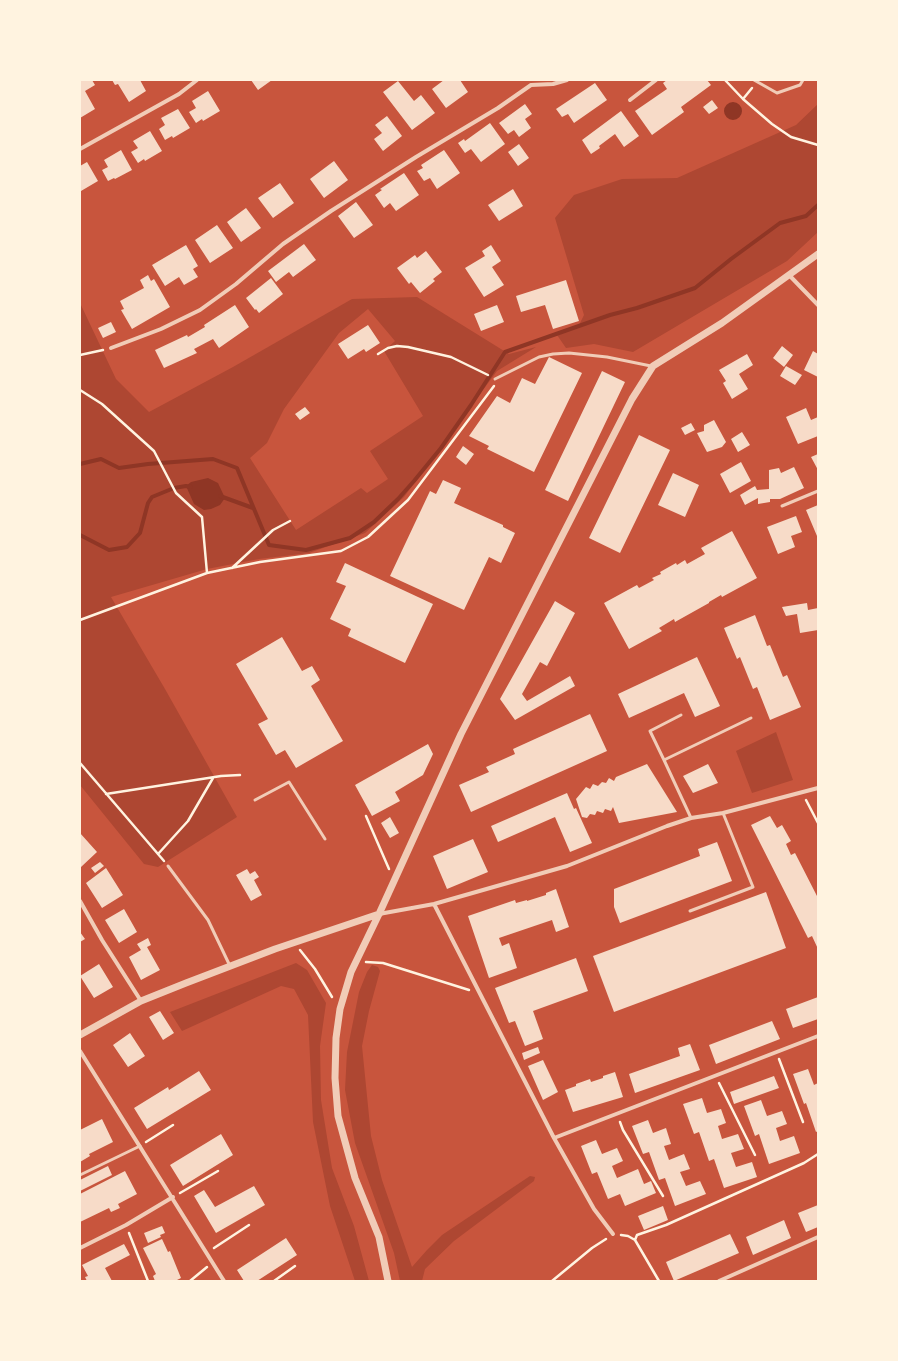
<!DOCTYPE html>
<style>
body{margin:0}
#map{position:relative;width:898px;height:1361px;overflow:hidden;background:#c8553d;font-family:"Archivo Narrow",sans-serif}
canvas{display:block}
.frame{position:absolute;inset:0;border:81px solid #fff3e0;pointer-events:none}
</style>
<div id="map">
<canvas width="898" height="1361"></canvas>
<div class="frame"></div>
</div>
<script>
const g = document.querySelector('canvas').getContext('2d');
g.lineJoin = 'round';
function fill(path, color) { g.fillStyle = color; g.fill(path, 'evenodd'); }
const shape = rows => new Path2D(rows.map(r => 'M' + r).join(''));
function strokePath(path, color, width, dash) { g.strokeStyle = color; g.lineWidth = width; g.lineCap = dash ? 'butt' : 'round'; g.setLineDash(dash || []); g.stroke(path); }
const green = shape([
 [818,104,818,232,787,261,633,352,594,344,566,348,557,335,579,325,584,315,555,218,574,195,622,179,677,178,796,125],
 [417,297,509,354,536,347,497,371,404,497,365,533,309,553,259,559,207,569,111,597,165,689,237,817,158,867,144,864,80,785,80,303,116,379,149,412,233,367,352,299],
 [368,309,395,341,384,351,423,416,370,451,388,479,367,493,361,488,296,530,250,458,267,443,284,409,339,333],
 [776,732,793,780,752,793,736,751],
 [296,963,307,970,326,1003,320,1046,321,1100,332,1168,354,1226,369,1281,355,1281,330,1206,313,1122,308,1015,294,989,281,986,182,1031,170,1012],
 [372,965,378,967,380,971,369,1011,362,1046,371,1136,382,1180,412,1267,427,1250,442,1235,530,1176,535,1177,534,1181,454,1241,425,1269,422,1281,400,1281,394,1253,355,1143,345,1090,347,1052,359,992,367,972]
]);
const water = shape([
 '724 111a9 9 0 1 1 18 0a9 9 0 1 1-18 0Z',
 [208,478,218,483,225,498,220,505,211,509,204,510,194,504,186,486,191,482]
]);
const stream = shape([
 [80,464,101,459,119,468,148,464,213,459,237,468,269,545,306,550,350,538,374,522,398,499,414,481,441,448,471,405,505,352,610,315,637,308,695,288,731,259,780,223,806,216,818,205],
 [220,496,253,508],
 [80,535,109,550,127,547,140,533,148,503,152,497,174,488,186,486,191,487]
]);
const building = shape([
 [80,80,92,80,95,85,85,91,95,109,80,118],
 [112,80,140,80,146,91,129,102,118,84,115,85],
 [251,80,272,80,258,90],
 [444,80,460,80,468,92,446,108,432,89],
 [667,80,707,80,711,85,681,107,684,112,652,135,635,111,667,89,663,83],
 [398,81,414,101,421,95,435,113,412,130,383,92],
 [595,83,607,100,574,123,568,114,562,117,556,109],
 [208,91,220,111,203,121,202,119,196,123,189,112,196,108,192,101],
 [712,100,718,108,709,114,703,107],
 [525,104,532,114,525,119,531,128,519,137,514,130,508,134,499,123],
 [178,109,190,128,173,138,172,136,165,140,159,129,165,125,161,118],
 [621,111,639,136,624,147,615,134,599,146,600,148,591,154,582,140],
 [387,116,402,136,383,151,374,139,382,133,375,125],
 [490,123,505,144,481,162,471,149,465,153,458,143,464,139,465,141],
 [150,131,162,151,145,161,144,159,138,163,131,152,138,148,133,141],
 [519,144,529,158,518,166,508,152],
 [121,150,132,170,115,179,114,178,108,181,102,170,108,167,104,160],
 [444,150,460,173,437,189,430,178,424,181,417,171,423,168,421,165],
 [334,161,348,180,324,198,310,179],
 [87,162,98,181,81,191,80,189,80,166],
 [404,173,419,195,396,211,390,203,384,208,375,195,382,190,380,189],
 [280,183,294,203,273,218,258,198],
 [513,189,523,206,499,221,488,205],
 [356,202,373,225,354,238,338,216],
 [246,208,261,228,241,242,227,222],
 [217,225,233,248,210,263,195,240],
 [304,244,316,260,293,277,289,272,276,282,268,271],
 [186,245,198,266,193,269,198,277,184,285,179,277,165,286,152,265],
 [491,245,501,261,492,267,504,285,484,297,465,268,485,256,482,251],
 [426,251,442,272,433,279,435,281,420,293,411,282,409,284,397,268,415,255,417,258],
 [148,275,151,281,154,279,170,307,132,329,121,310,124,309,120,301,144,288,140,280],
 [271,278,283,294,259,313,256,309,255,310,246,298],
 [566,280,579,321,553,329,545,305,521,312,516,296],
 [235,305,249,327,219,348,213,339,194,349,197,353,164,368,155,350,187,335,188,337,205,327,204,325],
 [497,305,504,322,481,331,474,314],
 [111,322,116,332,103,338,98,328],
 [368,325,380,343,366,352,364,349,348,359,338,344],
 [782,346,793,355,784,367,773,358],
 [813,351,818,354,818,377,804,370],
 [747,354,753,365,739,374,748,389,732,399,723,383,726,381,719,370],
 [549,357,582,373,534,472,487,449,489,446,469,436,497,396,510,403,522,378,535,384],
 [786,366,802,375,795,385,780,376],
 [602,371,625,382,568,501,545,490],
 [305,407,310,413,300,420,295,414],
 [806,408,811,420,818,417,818,436,798,444,786,417],
 [714,420,726,442,722,447,707,452,697,433,704,431,704,425],
 [691,423,695,430,685,435,681,428],
 [742,432,750,445,738,452,731,439],
 [639,435,670,450,620,553,589,538],
 [463,446,474,454,466,465,456,457],
 [818,454,818,470,811,457],
 [741,462,751,481,730,493,720,474],
 [794,467,804,488,780,499,770,499,770,502,758,504,758,498,745,505,740,495,755,486,757,490,769,489,769,470,779,468,781,473],
 [673,473,699,485,685,517,658,505],
 [443,480,461,488,454,503,503,525,503,527,515,533,501,563,489,557,464,610,390,576,430,491,436,494],
 [818,505,818,536,817,536,806,510],
 [796,516,802,532,791,536,795,547,778,554,767,527],
 [732,531,757,578,722,597,721,595,709,602,709,603,675,622,674,619,659,628,662,631,629,649,604,603,637,585,639,588,654,580,652,578,661,574,660,572,676,563,677,565,685,560,687,564,705,554,701,548],
 [345,563,433,604,405,663,348,636,351,629,330,619,346,586,336,582],
 [555,601,575,613,547,666,540,662,522,694,527,701,570,676,575,686,515,720,500,699],
 [807,603,808,610,818,608,818,630,800,633,797,614,786,616,782,607],
 [755,615,767,646,770,645,783,677,787,675,801,707,770,720,757,687,753,689,740,657,737,659,724,628],
 [282,637,302,671,312,666,320,680,311,686,343,741,296,768,285,750,276,755,258,724,268,719,236,664],
 [697,657,720,706,695,717,684,693,629,718,618,694],
 [590,714,607,751,471,812,459,785,489,772,486,767,515,754,513,749],
 [428,744,433,754,423,775,395,792,400,801,372,816,355,785],
 [647,764,677,812,619,823,613,807,611,811,605,809,603,813,597,811,595,815,590,814,587,818,582,817,576,799,586,787,590,789,593,784,598,786,602,782,606,783,609,778,614,781,616,777],
 [708,764,718,783,693,793,683,776],
 [567,793,574,809,576,808,592,843,570,852,555,817,498,842,491,826],
 [770,816,777,828,782,825,791,841,786,844,791,855,795,853,818,898,818,949,812,936,808,938,751,825],
 [390,817,399,833,390,838,381,823],
 [80,833,97,852,81,867,80,866],
 [473,839,488,872,447,889,433,856],
 [717,842,732,881,620,923,614,907,614,889,700,856,698,849],
 [100,862,104,866,95,873,91,868],
 [106,868,123,895,102,908,86,883],
 [247,869,250,874,255,871,259,877,254,880,262,895,251,901,236,875],
 [556,889,569,927,556,932,552,920,499,938,502,946,509,943,517,968,489,978,468,916,515,900,516,903,527,900,527,901,546,895,546,893],
 [766,892,786,948,614,1012,593,956],
 [124,909,137,932,119,943,105,920],
 [80,932,85,939,80,942],
 [148,938,151,945,147,947,160,970,141,980,129,957,141,950,137,944],
 [576,958,588,991,533,1011,543,1039,525,1046,515,1021,509,1023,495,988],
 [99,964,113,987,94,998,80,976],
 [818,997,818,1019,793,1028,786,1009],
 [160,1011,174,1033,163,1040,149,1017],
 [772,1021,780,1039,716,1064,709,1045],
 [130,1033,145,1056,128,1067,113,1045],
 [690,1044,700,1070,635,1093,629,1074,680,1056,678,1048],
 [538,1047,540,1053,524,1060,522,1053],
 [543,1060,558,1092,543,1100,528,1066],
 [808,1069,814,1085,818,1083,818,1131,816,1132,806,1103,804,1104,793,1074],
 [199,1071,211,1090,147,1129,134,1108,168,1087,169,1090],
 [615,1072,623,1097,573,1112,565,1090,576,1086,576,1084,590,1079,591,1082,603,1078,603,1076],
 [774,1076,779,1088,734,1104,730,1092],
 [702,1098,707,1113,721,1109,726,1123,718,1126,722,1139,738,1134,744,1149,731,1153,736,1167,752,1162,757,1177,724,1188,714,1159,709,1161,699,1132,694,1134,683,1104],
 [761,1100,767,1116,782,1111,787,1124,776,1128,780,1141,794,1136,800,1153,769,1164,759,1134,755,1136,744,1106],
 [102,1119,113,1142,89,1154,90,1156,80,1162,80,1130],
 [648,1120,653,1133,666,1128,671,1144,664,1146,669,1160,684,1154,690,1169,680,1172,686,1186,700,1181,706,1194,675,1206,665,1178,659,1180,649,1152,643,1154,632,1126],
 [221,1134,233,1155,183,1186,170,1165],
 [596,1140,602,1154,617,1148,623,1161,612,1166,617,1178,638,1169,644,1184,651,1181,656,1193,625,1206,620,1194,608,1199,597,1172,592,1174,581,1146],
 [108,1166,112,1175,80,1191,80,1180],
 [125,1171,137,1194,118,1204,120,1208,111,1212,109,1208,80,1222,80,1194],
 [254,1186,265,1205,216,1233,194,1196,204,1190,215,1207],
 [818,1205,818,1227,806,1232,798,1213],
 [663,1206,668,1220,644,1230,638,1216],
 [784,1220,791,1238,753,1255,746,1237],
 [162,1226,165,1233,160,1235,161,1237,148,1243,144,1233],
 [730,1234,739,1253,674,1281,666,1262],
 [286,1238,297,1255,257,1281,244,1281,237,1270],
 [162,1239,168,1252,170,1251,181,1278,175,1281,155,1281,153,1276,156,1274,143,1248],
 [124,1244,130,1255,105,1268,112,1281,87,1281,85,1277,88,1276,82,1265]
]);
const path = shape([
 [725,80,743,99,772,124,791,137,818,145],
 [743,99,752,88],
 [378,354,388,348,397,346,408,347,451,357,488,375],
 [80,355,103,350],
 [80,390,102,404,154,451,176,493,202,517,207,573],
 [232,568,273,530,290,521],
 [80,620,207,573,260,562,341,551,368,537,408,500,494,386],
 [80,763,164,861],
 [106,794,221,776,240,775],
 [806,800,818,823],
 [366,816,389,869],
 [158,854,188,821,213,778],
 [300,950,315,969,332,997],
 [366,962,383,963,469,990],
 [779,1059,803,1122],
 [719,1083,755,1155],
 [620,1122,623,1130,663,1196],
 [146,1142,173,1125],
 [180,1193,218,1171],
 [129,1233,148,1281],
 [621,1235,628,1236,635,1240,637,1235,666,1225,804,1163,818,1154],
 [635,1240,659,1281],
 [214,1248,249,1225],
 [190,1281,207,1267],
 [274,1281,295,1266],
 [552,1281,592,1248,606,1239]
]);
const service = shape([
 [754,80,777,93,800,85,803,80],
 [495,379,539,357,553,354,569,353,607,357,651,366],
 [782,506,818,491],
 [664,760,650,731,681,715],
 [255,800,289,782,325,839],
 [691,818,664,760,751,718],
 [168,866,208,920,230,966],
 [690,911,753,887,723,813],
 [80,1175,140,1146]
]);
const minor = shape([
 [630,100,656,80],
 [80,149,179,94,197,80],
 [789,275,818,305],
 [111,348,161,329,200,310,236,284,283,244,331,211,416,157,498,108,531,85,553,84,567,80],
 [80,901,102,940,141,1001],
 [434,904,554,1138,594,1209,613,1234],
 [379,914,434,904,567,866,667,826,691,818,723,813,818,788],
 [80,1051,224,1281],
 [554,1138,818,1036],
 [80,1248,126,1225,173,1197],
 [719,1281,818,1237]
]);
const tertiary = shape([
 [80,1035,141,1001,186,983,275,949,379,914],
 [388,1281,379,1237,355,1178,338,1116,335,1078,336,1038,340,1009,351,972,379,914,461,734,632,399,653,366,722,323,818,254]
]);
fill(green, '#ae4732');
fill(water, '#8f3625');
strokePath(stream, '#8f3625', 4);
fill(building, '#f7dbc8');
strokePath(path, '#fff3e0', 2.5);
strokePath(service, '#f1ccb7', 3);
strokePath(minor, '#f1ccb7', 4);
strokePath(tertiary, '#f1ccb7', 7);
</script>
